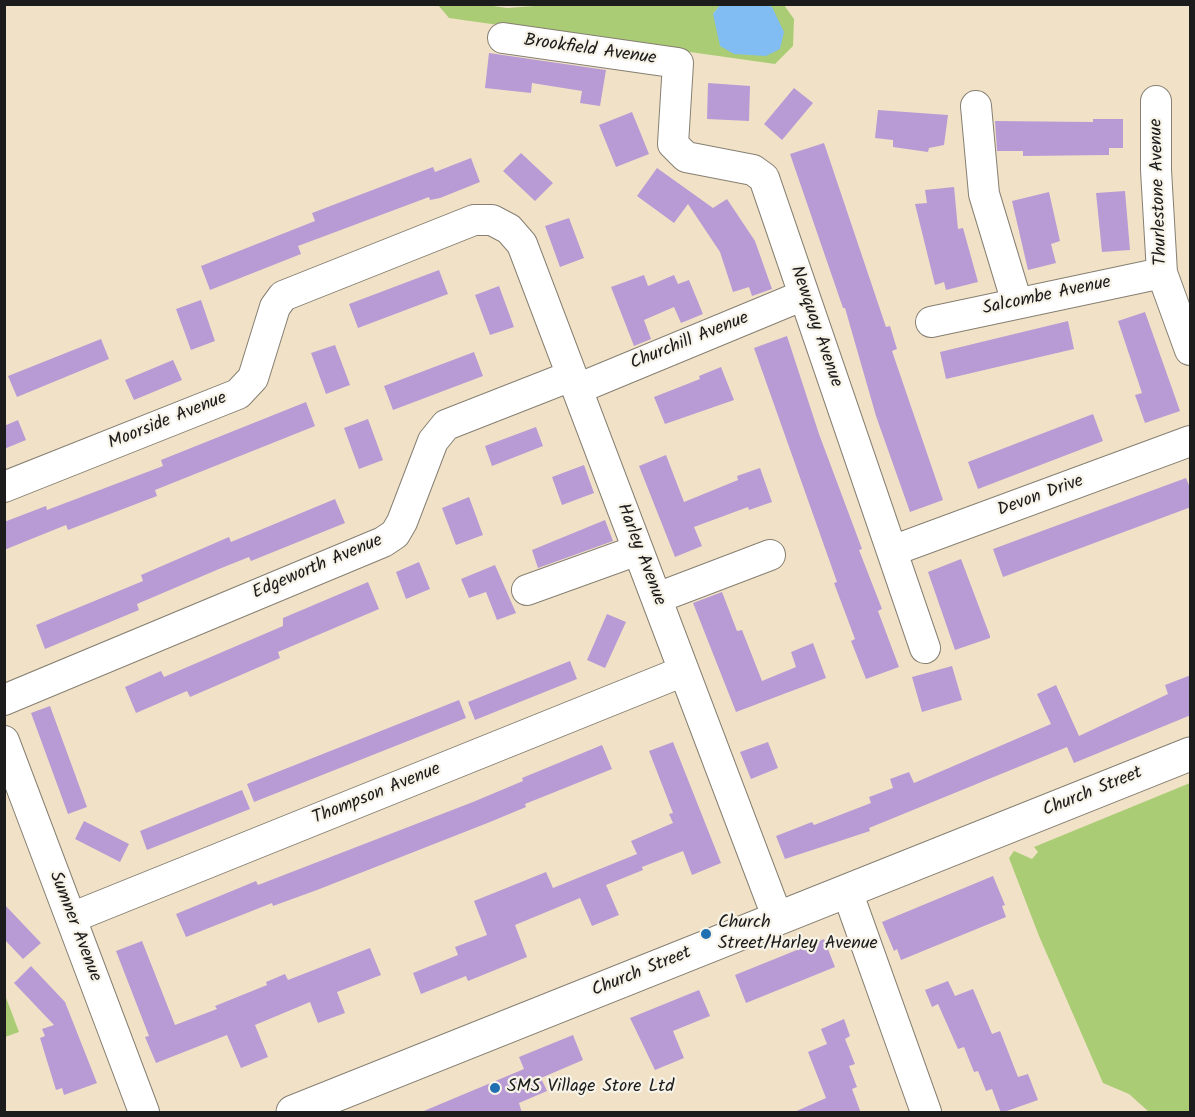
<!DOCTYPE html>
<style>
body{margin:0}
#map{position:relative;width:1195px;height:1117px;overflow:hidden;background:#f1e2c7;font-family:Kalam,sans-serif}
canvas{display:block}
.frame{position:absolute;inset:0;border:6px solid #1c1c1c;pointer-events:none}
</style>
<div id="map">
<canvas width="1195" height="1117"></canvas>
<div class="frame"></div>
</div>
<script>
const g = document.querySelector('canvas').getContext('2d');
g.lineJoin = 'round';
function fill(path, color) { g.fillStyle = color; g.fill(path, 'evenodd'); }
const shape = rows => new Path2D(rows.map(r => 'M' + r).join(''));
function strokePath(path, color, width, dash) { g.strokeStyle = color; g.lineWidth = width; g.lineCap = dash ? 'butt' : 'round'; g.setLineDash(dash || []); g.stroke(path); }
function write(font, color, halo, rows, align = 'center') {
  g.font = font + ' Kalam,sans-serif'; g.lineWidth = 4.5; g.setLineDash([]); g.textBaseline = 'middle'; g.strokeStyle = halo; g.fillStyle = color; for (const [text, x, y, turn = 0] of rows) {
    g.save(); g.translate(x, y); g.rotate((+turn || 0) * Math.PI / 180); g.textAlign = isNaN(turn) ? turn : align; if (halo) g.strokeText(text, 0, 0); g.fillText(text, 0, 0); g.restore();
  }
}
const green = shape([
 [479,4,507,8,564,4,720,5,713,14,773,8,766,5,784,5,794,19,793,46,775,64,449,18,438,5],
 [1190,783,1190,1112,1149,1112,1129,1094,1103,1083,1039,936,1009,858,1014,851,1032,859,1038,852,1034,847],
 [5,995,19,1032,5,1037,4,1037]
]);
const water = shape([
 [720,5,766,5,772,7,784,32,780,49,766,56,734,54,720,46,713,14]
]);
const building = shape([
 [489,53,606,70,600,106,580,103,582,91,532,83,531,93,485,88],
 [708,83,750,86,749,121,707,119],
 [794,88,813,103,782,140,764,124],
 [878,110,948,115,944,145,929,148,928,152,893,147,893,140,875,138],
 [632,112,649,154,616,167,599,125],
 [1093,119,1123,119,1123,148,1109,148,1109,155,1023,156,1023,151,997,151,995,121,1093,122],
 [824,143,886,327,890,326,897,349,892,351,943,500,910,512,876,416,845,308,843,308,790,154],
 [521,153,553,183,535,201,503,171],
 [471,158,480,182,440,198,430,200,429,197,298,246,301,254,210,290,201,266,315,221,312,213,433,167,435,172],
 [657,168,713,208,727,199,755,241,772,289,752,296,749,287,733,292,720,252,688,204,674,223,637,196],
 [954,187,958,229,963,228,978,282,946,290,944,282,935,285,915,204,927,203,925,190],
 [1125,191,1130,250,1102,252,1096,193],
 [1049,192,1060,241,1051,244,1056,263,1028,270,1012,201],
 [569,218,584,258,560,267,545,226],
 [439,270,448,294,358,328,349,304],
 [644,275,648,286,674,275,678,284,689,280,703,314,681,323,674,307,644,320,651,339,634,346,611,287],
 [499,286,514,327,490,335,475,295],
 [201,300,215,341,191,350,176,309],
 [1145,312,1180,411,1145,423,1135,395,1142,393,1118,321],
 [1068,321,1074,349,946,379,940,352],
 [787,336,819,434,862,549,859,550,882,609,878,611,899,667,866,679,851,641,855,639,834,583,837,582,754,348],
 [101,339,109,359,17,397,8,376],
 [335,345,350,385,326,394,311,353],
 [474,352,483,376,393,410,384,386],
 [173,360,182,380,134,400,125,380],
 [721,367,734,400,665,424,654,397,700,379,699,376],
 [306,402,315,426,155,490,157,496,68,530,66,525,4,550,4,522,46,506,47,510,163,466,161,460],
 [1093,414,1103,441,978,489,968,462],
 [368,419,383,460,359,469,344,428],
 [18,420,26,440,4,449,4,426],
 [536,427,543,446,492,466,485,446],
 [666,455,684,502,738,480,737,476,760,468,772,502,749,510,748,507,694,527,702,546,675,557,639,466],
 [584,465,594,493,562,505,552,477],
 [1186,478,1191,490,1191,507,1003,577,993,549],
 [469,497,483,535,456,545,442,508],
 [335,499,345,523,251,561,249,557,219,569,137,604,139,610,45,649,36,625,143,581,141,575,229,537,231,542],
 [605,520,613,541,538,568,532,550],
 [961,559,990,636,990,638,955,650,928,572],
 [419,562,430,589,406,599,396,572],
 [495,565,516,613,497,620,486,592,469,598,461,579],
 [368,582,379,609,278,652,280,658,190,697,187,691,136,713,125,687,161,671,164,677,283,626,283,618],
 [722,592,737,631,742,630,762,681,796,667,791,652,813,643,826,678,736,712,693,603],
 [607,614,626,622,605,668,587,660],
 [570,661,577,679,475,720,468,702],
 [952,666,962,700,922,712,912,677],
 [1191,675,1191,715,1074,763,1067,747,869,828,870,831,785,859,776,836,812,822,814,825,871,803,869,797,893,788,890,779,909,772,914,783,1051,724,1037,694,1056,685,1079,736,1168,694,1165,685],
 [459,700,466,718,254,802,247,784],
 [50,706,87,807,68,814,31,713],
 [673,742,721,863,692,875,683,851,642,867,641,865,643,870,606,885,619,915,592,926,580,898,515,925,527,957,468,981,466,976,421,994,413,973,458,955,455,947,487,935,474,901,546,872,553,888,637,854,631,841,673,823,669,814,673,813,649,751],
 [768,742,778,768,751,779,740,752],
 [602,745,612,769,525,804,526,807,490,822,317,890,273,906,272,903,186,937,176,914,256,881,258,885,473,802,523,781,522,778],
 [242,790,250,809,147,850,140,831],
 [84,821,129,844,120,862,75,839],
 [993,876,1005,905,1002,906,1006,917,901,960,897,949,894,951,882,922],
 [4,904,41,943,23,959,4,939],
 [824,939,835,967,746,1003,735,975],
 [142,941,175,1025,217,1009,215,1006,267,985,266,982,285,974,288,980,370,948,381,975,337,992,345,1013,318,1023,310,1002,255,1025,268,1057,241,1068,227,1035,156,1063,145,1037,149,1036,116,951],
 [31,966,65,1002,97,1083,64,1095,62,1088,56,1090,40,1038,45,1036,42,1029,54,1025,14,983],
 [948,981,955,996,973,989,992,1034,1000,1031,1018,1077,1028,1074,1038,1100,1001,1113,992,1089,986,1091,978,1071,974,1072,964,1047,958,1049,938,1004,932,1007,925,990],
 [699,990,710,1016,673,1031,684,1058,655,1070,630,1018],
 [844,1019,850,1036,845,1039,855,1064,849,1066,857,1087,852,1089,861,1113,792,1113,826,1098,808,1052,827,1044,821,1029],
 [573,1035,583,1060,541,1078,547,1091,519,1103,522,1113,419,1113,524,1069,519,1057]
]);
const minor = shape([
 [503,38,678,63,673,144,686,157,753,170,764,178,925,648],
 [1156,101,1156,170,1162,273,1190,350],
 [976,106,984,194,1017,303],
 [931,322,1162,273],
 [577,389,804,295],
 [4,487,238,394,253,378,275,307,283,296,474,220,492,220,509,229,522,244,778,919],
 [892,551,1190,441],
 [527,590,638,550],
 [657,598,770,555],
 [4,700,383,542,395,534,402,522,433,441,446,425,571,376],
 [4,741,144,1112],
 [847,891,926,1112],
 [71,918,684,671]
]);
const major = shape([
 [293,1112,1190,754]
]);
const markers = [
 [706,934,6,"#1f6fb2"],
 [495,1088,6,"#1f6fb2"]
];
const streetNames = [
 ["Brookfield Avenue",590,51,8],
 ["Thurlestone Avenue",1160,192,-92],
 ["Salcombe Avenue",1047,297,-12],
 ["Newquay Avenue",815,327,71],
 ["Churchill Avenue",690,342,-22],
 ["Moorside Avenue",168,422,-22],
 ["Devon Drive",1041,497,-20],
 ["Harley Avenue",640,555,69],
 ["Edgeworth Avenue",318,568,-23],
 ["Church Street",1093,793,-22],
 ["Thompson Avenue",377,795,-22],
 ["Sumner Avenue",74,927,69],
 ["Church Street",642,973,-22]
];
const poiNames = [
 ["Church",718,924],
 ["Street/Harley Avenue",718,945],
 ["SMS Village Store Ltd",507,1088]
];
fill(green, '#aacc75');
fill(water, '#81bcf3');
fill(building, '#b89bd5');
strokePath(minor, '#867f72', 32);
strokePath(major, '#867f72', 35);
strokePath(minor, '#fff', 30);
strokePath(major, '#fff', 33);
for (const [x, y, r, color] of markers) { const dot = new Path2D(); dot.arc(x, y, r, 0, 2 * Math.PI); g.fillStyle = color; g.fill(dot); strokePath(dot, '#f7f3e8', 2); }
write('18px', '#1c1c1c', '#f7f3e8', streetNames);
write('18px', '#1c1c1c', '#f7f3e8', poiNames, 'left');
</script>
